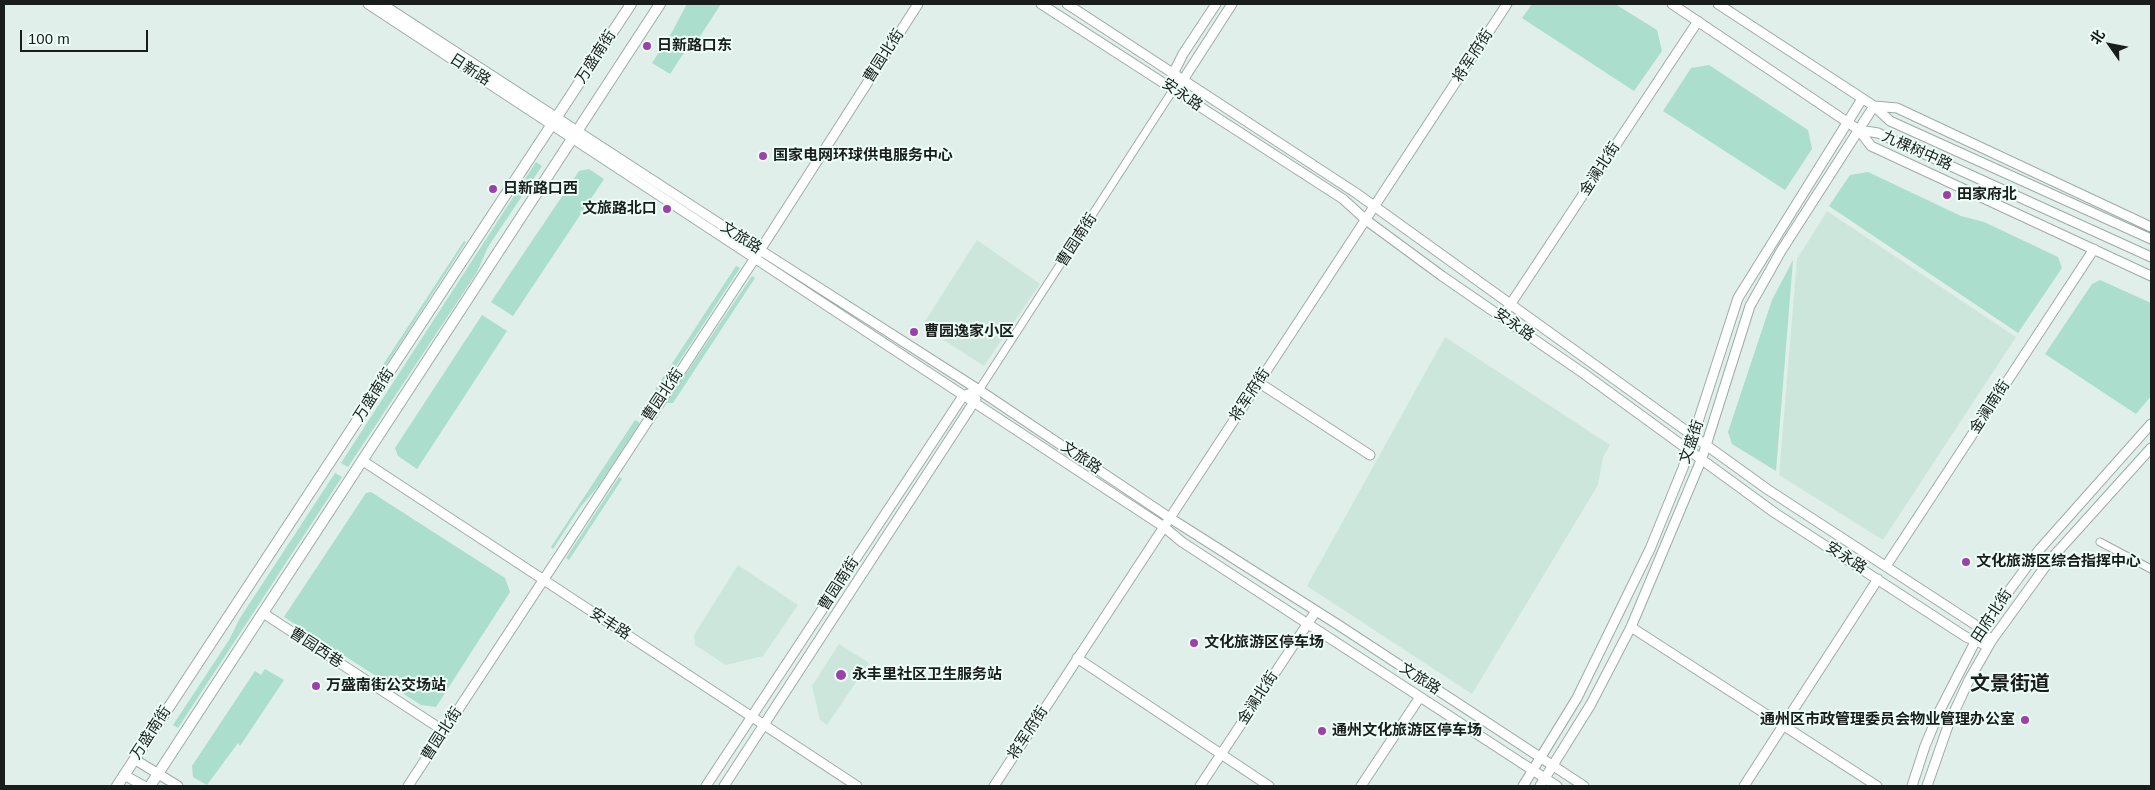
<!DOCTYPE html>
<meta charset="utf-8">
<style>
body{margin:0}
#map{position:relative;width:2155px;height:790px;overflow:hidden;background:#e0efe9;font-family:Helvetica,"Noto Sans SC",sans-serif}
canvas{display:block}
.frame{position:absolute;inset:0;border:5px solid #191e1c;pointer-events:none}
.north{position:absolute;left:2085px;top:20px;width:50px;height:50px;-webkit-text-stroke:4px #edfdf7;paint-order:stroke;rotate:303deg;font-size:14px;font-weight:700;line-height:20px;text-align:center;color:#191e1c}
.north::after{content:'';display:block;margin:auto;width:18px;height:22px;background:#191e1c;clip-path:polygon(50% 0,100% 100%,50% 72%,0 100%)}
.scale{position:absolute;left:20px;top:30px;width:128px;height:22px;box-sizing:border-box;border:2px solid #191e1c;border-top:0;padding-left:6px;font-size:15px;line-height:18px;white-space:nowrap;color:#191e1c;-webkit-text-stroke:4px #edfdf7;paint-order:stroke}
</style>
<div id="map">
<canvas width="2155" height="790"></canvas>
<div class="frame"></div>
<div class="north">北</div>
<div class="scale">100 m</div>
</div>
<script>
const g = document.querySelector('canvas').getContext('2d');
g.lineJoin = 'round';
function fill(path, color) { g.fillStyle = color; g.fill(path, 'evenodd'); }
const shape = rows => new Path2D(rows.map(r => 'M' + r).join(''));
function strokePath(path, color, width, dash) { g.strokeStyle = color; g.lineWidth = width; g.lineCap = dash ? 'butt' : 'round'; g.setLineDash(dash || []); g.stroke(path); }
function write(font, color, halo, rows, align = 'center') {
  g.font = font + ' Helvetica,"Noto Sans SC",sans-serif'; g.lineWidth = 4; g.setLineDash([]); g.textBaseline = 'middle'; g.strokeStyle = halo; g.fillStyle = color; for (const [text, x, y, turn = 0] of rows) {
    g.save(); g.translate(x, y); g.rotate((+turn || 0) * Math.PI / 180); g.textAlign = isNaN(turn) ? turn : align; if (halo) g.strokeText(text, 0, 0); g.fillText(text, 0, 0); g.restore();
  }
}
const built = shape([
 [1827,211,2016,337,1883,540,1779,475,1797,259],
 [977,240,1040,284,984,366,922,326],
 [1445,337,1610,445,1603,457,1598,485,1472,694,1307,586],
 [738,565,798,605,763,656,726,665,695,645,694,635],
 [839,644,869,663,827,725,820,720,812,686]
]);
const green = shape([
 [687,4,721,4,697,41,693,39,670,74,652,63,672,32],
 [1532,4,1615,4,1657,30,1662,51,1634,91,1522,18],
 [1709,65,1808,130,1812,149,1785,190,1663,111,1691,68],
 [536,162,542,166,488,247,477,272,348,467,341,463],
 [589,169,604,179,513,316,491,302,579,171],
 [1868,172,1961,216,1984,222,2058,257,2062,268,2018,333,1829,206,1850,175],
 [464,241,466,242,381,373,379,371],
 [1793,260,1776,471,1732,444,1728,432,1772,300],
 [736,266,740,268,658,394,654,391],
 [752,276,755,278,673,403,666,403],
 [2100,280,2151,303,2151,396,2136,414,2045,354,2092,284],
 [482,315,507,331,417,469,398,456,395,448],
 [635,420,640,423,599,485,579,509,553,549,551,547],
 [335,473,342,477,178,728,173,725,229,640,240,618],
 [619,477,622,479,569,560,566,558],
 [371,492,505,578,510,592,436,707,421,705,284,617,366,493],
 [265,669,284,680,240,746,238,743,207,785,193,777,192,766,255,671,261,675]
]);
const street = shape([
 [979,390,1173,90],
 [2100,542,2151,569]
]);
const secondary = shape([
 [368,4,1077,470,1164,527,1182,542,1557,786],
 [382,4,760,250,979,390,1170,518,1340,626,1584,786],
 [1041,4,1343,199,1366,220,1442,276,1583,373,1775,513,1966,637,1988,646],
 [1067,4,1356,193,1767,489,1974,624,1992,640],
 [1672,4,1859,130,1878,133,2151,257],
 [1718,4,1874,106,1890,121,2151,239],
 [1173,80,1173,74,1183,54,1216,4],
 [1173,90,1183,80,1232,4],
 [1874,106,1897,108,2151,227],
 [1859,130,1871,146,2151,276],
 [1502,317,1698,21],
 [1258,382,1370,455],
 [363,461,857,786],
 [1886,566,2094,249],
 [263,613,444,731],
 [1631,627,1877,786],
 [1077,658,1269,786],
 [134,759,178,786],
 [124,775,144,786],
 [408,786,755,258,918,4],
 [706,786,963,396,979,390],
 [724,786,976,399],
 [994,786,1507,4],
 [1200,786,1316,611],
 [1361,786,1420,697],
 [1523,786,1577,698,1650,549,1683,468,1738,298,1862,99],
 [1540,786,1591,704,1631,627,1702,458,1750,306,1781,251,1874,106],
 [1744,786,1878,579],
 [1912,786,1925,746,1940,710,1975,642,1995,610,2039,550,2151,424],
 [1927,786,1949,723,1969,680,1992,640,2050,560,2151,448]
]);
const primary = shape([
 [117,786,631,4],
 [150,786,660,4]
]);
const markers = [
 [647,46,5,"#9c41ac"],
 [763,156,5,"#9c41ac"],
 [493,189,5,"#9c41ac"],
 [1947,195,5,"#9c41ac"],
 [667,209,5,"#9c41ac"],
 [914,332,5,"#9c41ac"],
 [1966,562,5,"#9c41ac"],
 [1194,643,5,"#9c41ac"],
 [841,675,6,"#9c41ac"],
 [316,686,5,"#9c41ac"],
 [2025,720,5,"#9c41ac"],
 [1322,731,5,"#9c41ac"]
];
const poiNames = [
 ["日新路口东",657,46],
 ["国家电网环球供电服务中心",773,156],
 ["日新路口西",503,189],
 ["田家府北",1957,195],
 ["文旅路北口",657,209,"right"],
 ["曹园逸家小区",924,332],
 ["文化旅游区综合指挥中心",1976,562],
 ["文化旅游区停车场",1204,643],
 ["永丰里社区卫生服务站",852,675],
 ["万盛南街公交场站",326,686],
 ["通州区市政管理委员会物业管理办公室",2015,720,"right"],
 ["通州文化旅游区停车场",1332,731]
];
const streetNames = [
 ["曹园北街",884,56,-57],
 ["将军府街",1473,56,-57],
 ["万盛南街",596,57,-57],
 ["日新路",470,70,33],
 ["安永路",1182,95,34],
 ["九棵树中路",1917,151,24],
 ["金澜北街",1600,169,-57],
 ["文旅路",741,238,33],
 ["曹园南街",1077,240,-57],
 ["安永路",1514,325,35],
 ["万盛南街",374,395,-57],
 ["曹园北街",663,395,-56],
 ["将军府街",1250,395,-57],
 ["金澜南街",1990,407,-57],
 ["文盛街",1692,442,-71],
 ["文旅路",1081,458,34],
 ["安永路",1846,558,33],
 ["曹园南街",839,584,-57],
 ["田府北街",1992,616,-57],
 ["安丰路",610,624,33],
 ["曹园西巷",316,648,33],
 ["文旅路",1420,679,33],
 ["金澜北街",1258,698,-57],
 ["万盛南街",151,733,-57],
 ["将军府街",1028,733,-57],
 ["曹园北街",442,734,-57]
];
const districtNames = [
 ["文景街道",2010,684]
];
fill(built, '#cde6dc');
fill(green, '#abdecc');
strokePath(street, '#9daca6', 9);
strokePath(secondary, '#9daca6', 11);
strokePath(primary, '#9daca6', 12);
strokePath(street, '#fff', 7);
strokePath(secondary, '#fff', 9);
strokePath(primary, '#fff', 10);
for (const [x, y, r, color] of markers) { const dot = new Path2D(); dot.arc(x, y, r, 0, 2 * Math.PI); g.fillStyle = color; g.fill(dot); strokePath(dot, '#edfdf7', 2); }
write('bold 15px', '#191e1c', '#edfdf7', poiNames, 'left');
write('15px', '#191e1c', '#edfdf7', streetNames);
write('bold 20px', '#191e1c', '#edfdf7', districtNames);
</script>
